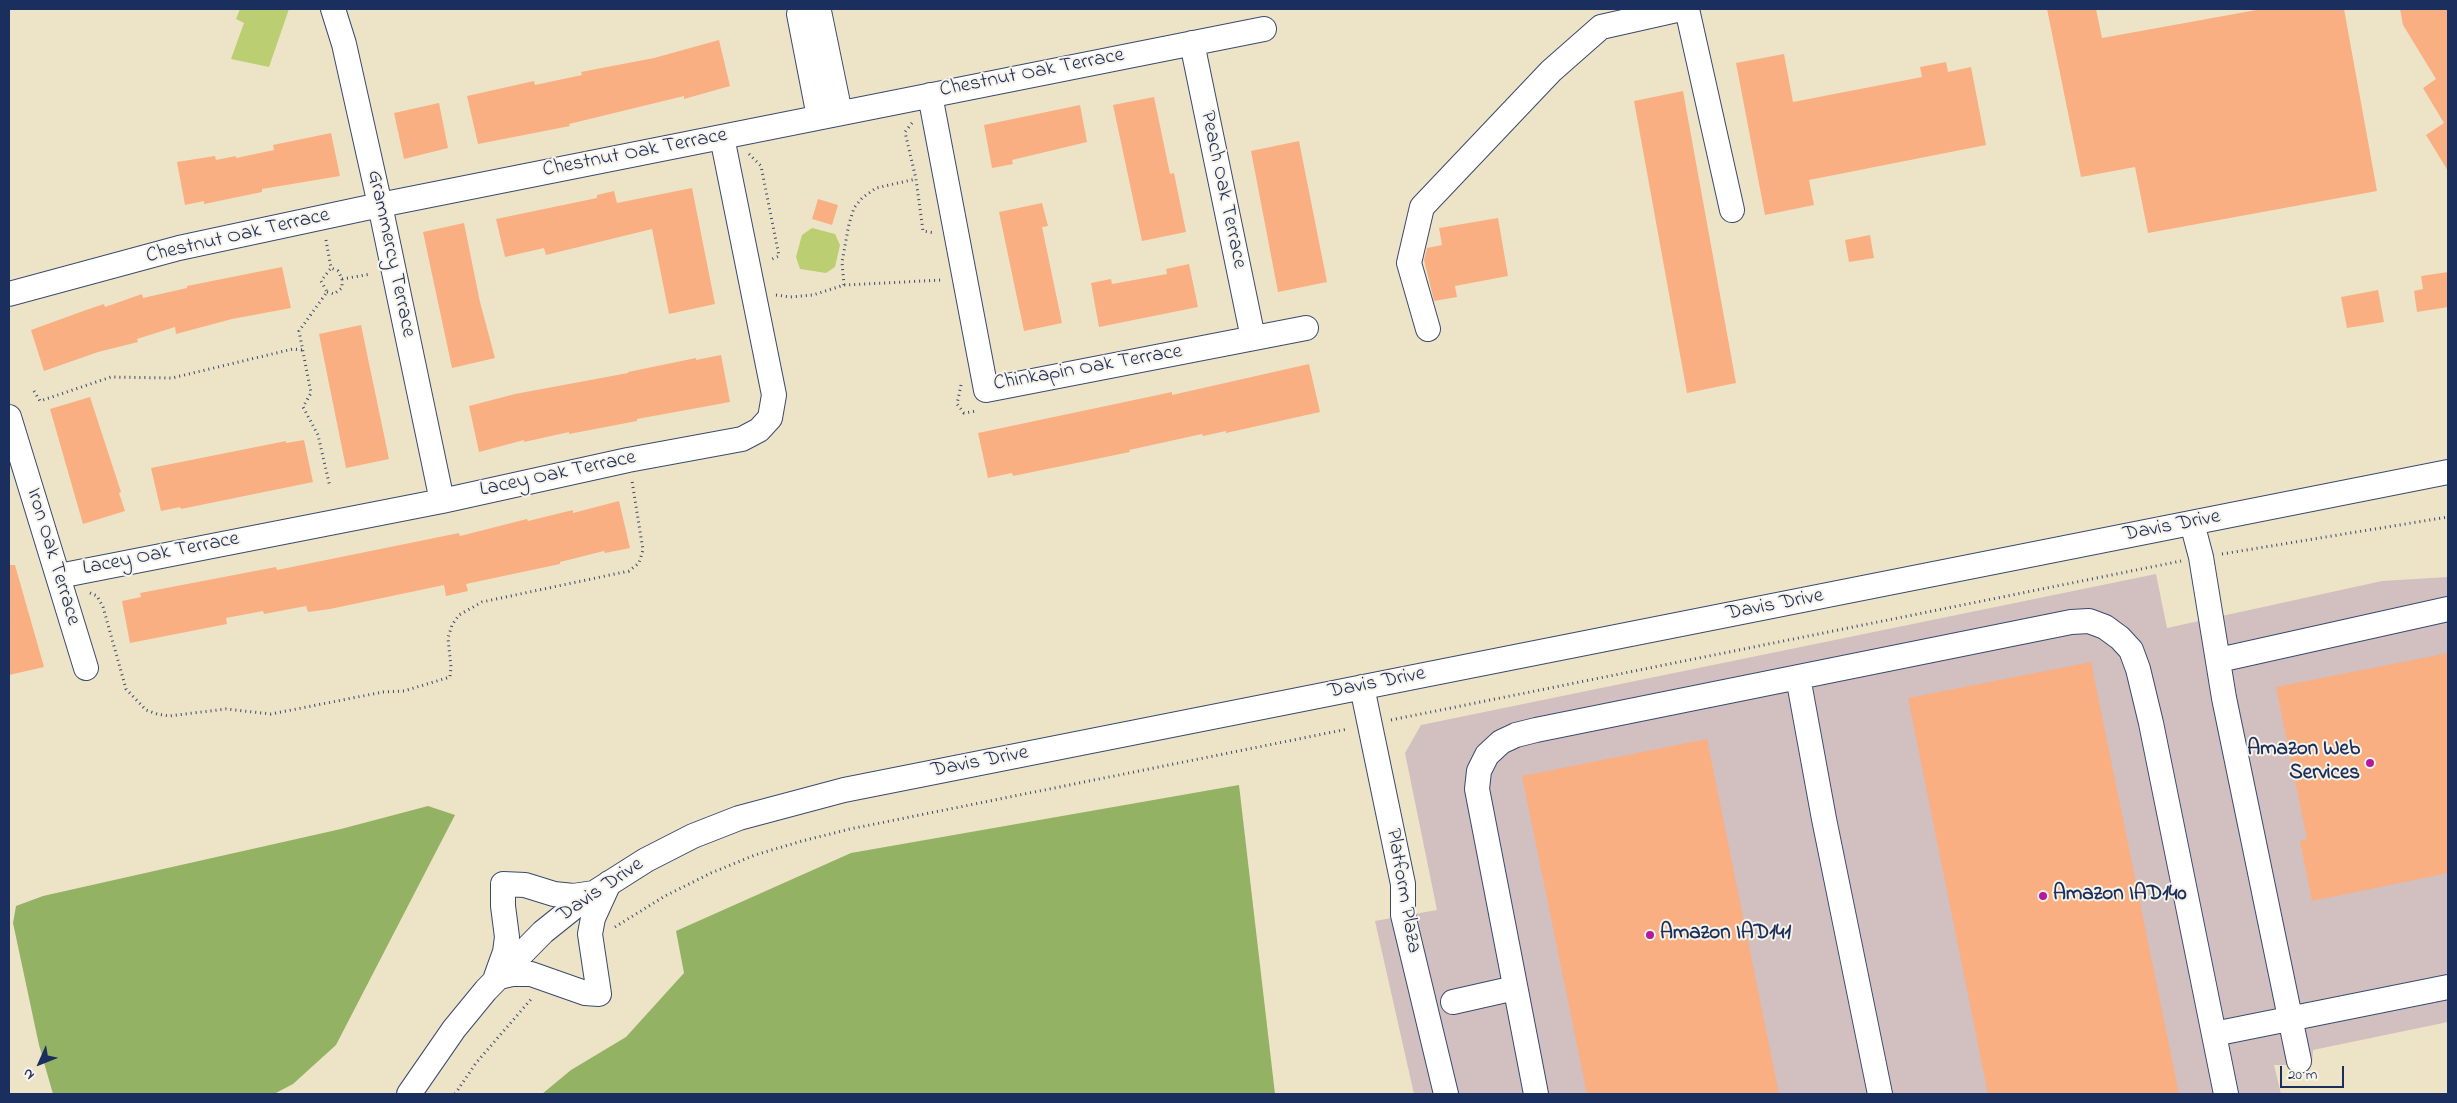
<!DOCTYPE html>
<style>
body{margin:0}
#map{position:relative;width:2457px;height:1103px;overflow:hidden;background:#ede4c7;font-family:"Indie Flower",sans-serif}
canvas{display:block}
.frame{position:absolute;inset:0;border:10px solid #1b2f5e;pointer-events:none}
.north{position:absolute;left:15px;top:1038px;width:50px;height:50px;-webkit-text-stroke:4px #f7f3e8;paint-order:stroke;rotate:226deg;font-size:14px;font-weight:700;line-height:20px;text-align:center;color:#1b2f5e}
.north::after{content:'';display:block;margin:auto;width:18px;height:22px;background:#1b2f5e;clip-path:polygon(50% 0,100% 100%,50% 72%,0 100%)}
.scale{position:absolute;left:2280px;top:1066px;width:64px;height:22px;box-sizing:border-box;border:2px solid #1b2f5e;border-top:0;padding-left:6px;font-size:15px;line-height:18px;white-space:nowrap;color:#1b2f5e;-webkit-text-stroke:4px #f7f3e8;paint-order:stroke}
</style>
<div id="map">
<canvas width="2457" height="1103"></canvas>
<div class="frame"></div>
<div class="north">N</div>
<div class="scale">20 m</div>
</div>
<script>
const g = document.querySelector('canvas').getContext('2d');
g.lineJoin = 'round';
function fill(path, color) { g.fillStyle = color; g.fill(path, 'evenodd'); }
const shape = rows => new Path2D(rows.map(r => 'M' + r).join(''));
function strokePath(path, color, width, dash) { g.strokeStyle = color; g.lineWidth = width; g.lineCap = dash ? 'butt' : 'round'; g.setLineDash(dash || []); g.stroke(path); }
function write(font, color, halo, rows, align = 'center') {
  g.font = font + ' "Indie Flower",sans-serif'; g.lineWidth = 4; g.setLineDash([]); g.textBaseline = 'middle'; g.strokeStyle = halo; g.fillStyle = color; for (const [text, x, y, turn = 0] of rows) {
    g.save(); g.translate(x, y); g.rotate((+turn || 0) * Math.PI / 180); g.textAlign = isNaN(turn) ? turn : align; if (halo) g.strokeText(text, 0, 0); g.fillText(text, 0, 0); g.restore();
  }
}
const industrial = shape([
 [2156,574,2167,628,2382,581,2448,577,2448,1022,2313,1050,2312,1065,2274,1065,2281,1094,1414,1094,1375,921,1437,910,1405,753,1421,725]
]);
const green = shape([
 [240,9,289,9,269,67,231,59,244,23,236,19],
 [812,228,835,234,840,245,835,267,826,273,800,269,796,257,802,235]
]);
const forest = shape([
 [1239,785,1275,1094,542,1094,571,1070,626,1037,684,973,676,931,851,853],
 [428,806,455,815,336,1045,293,1084,274,1094,53,1094,39,1045,13,923,16,906,43,896,341,829]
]);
const building = shape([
 [2047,9,2096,9,2102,38,2262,9,2344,9,2377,191,2148,233,2135,167,2081,177],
 [2400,9,2448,9,2448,171,2426,135,2444,123,2423,88,2436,79,2403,25],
 [719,40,730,86,684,99,684,96,569,124,570,126,478,144,467,96,534,81,535,85,582,75,581,72,654,58],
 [1784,54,1793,102,1922,77,1920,67,1946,62,1948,72,1971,67,1986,145,1809,180,1814,205,1765,215,1736,63],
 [1683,91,1736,383,1687,393,1634,101],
 [1154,97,1170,174,1174,173,1186,232,1142,241,1113,105],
 [439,103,448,148,404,159,394,113],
 [1080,105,1087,142,1012,160,1013,164,992,168,984,125],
 [331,133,340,176,262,189,262,192,204,204,204,201,185,205,177,162,215,156,216,160,236,156,236,158,274,150,273,145],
 [1299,141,1327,282,1278,292,1251,151],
 [692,188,715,304,669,314,652,229,546,255,544,248,505,257,496,219,597,198,597,195,614,191,617,203],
 [818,199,838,205,832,225,812,219],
 [1042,203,1048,226,1042,227,1062,323,1024,331,999,212],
 [1498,218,1508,276,1455,286,1457,297,1434,301,1424,260,1427,248,1442,245,1439,228],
 [464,223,480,302,495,358,452,368,423,232],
 [1870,235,1874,258,1849,262,1845,240],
 [1189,264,1198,307,1099,327,1091,283,1111,279,1112,284,1167,274,1166,269],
 [282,267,291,308,232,319,176,334,175,327,137,339,138,342,98,352,44,371,31,330,86,310,104,304,105,307,142,294,143,298,187,288,187,286],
 [2448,272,2448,307,2417,312,2414,291,2423,289,2421,276],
 [2378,290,2384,322,2347,328,2341,297],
 [361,325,389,459,346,468,319,334],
 [721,355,730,402,637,419,637,421,569,434,569,432,524,442,524,440,479,452,469,406,515,394,628,373,628,372,696,358,696,360],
 [1309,364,1320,412,1226,433,1226,431,1203,436,1202,434,1129,450,1130,452,1013,476,1012,473,988,478,978,433,1172,392,1172,395],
 [90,397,121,492,119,493,125,511,83,524,50,409],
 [304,440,313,482,181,509,180,507,161,511,151,468,286,441,286,443],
 [619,501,630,548,605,553,604,551,560,562,560,564,466,584,468,591,446,596,444,585,330,609,308,612,306,606,264,614,263,611,226,618,227,624,130,643,122,601,141,597,140,593,276,567,277,570,459,533,460,536,527,519,528,521,573,510,573,513],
 [9,565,15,565,44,667,9,675],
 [2448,653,2448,873,2312,901,2300,841,2307,839,2276,687],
 [2091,662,2179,1094,1988,1094,1908,698],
 [1707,739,1779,1094,1587,1094,1522,776]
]);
const path = shape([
 [912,123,905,132,916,179,923,231,935,233],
 [749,154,761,166,779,256,770,260],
 [326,240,331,268,321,281,327,292,299,331,311,393,303,407,318,435,330,487],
 [342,279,371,274],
 [844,285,842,262,849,224,854,208,862,198,876,188,916,179],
 [327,292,334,294,342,288,342,279,338,271,331,268],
 [776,295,790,297,813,295,844,285,942,280],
 [961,385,957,404,964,413,977,411],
 [34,391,40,401,111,377,172,378,293,349,303,350],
 [2222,554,2448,517],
 [90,593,97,596,103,607,126,689,146,710,157,714,169,716,226,709,271,714,383,692,404,691,450,677,451,667,448,638,452,625,459,615,482,602,629,571,639,563,643,550,632,481],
 [1391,720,2181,561],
 [615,927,665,896,711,873,755,855,802,841,850,829,1348,729],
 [455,1094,476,1063,533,997]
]);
const minor = shape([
 [333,9,344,44,380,205,442,501],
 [1687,9,1732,210],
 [819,11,840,113],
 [799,14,819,117],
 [1192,43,1253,338],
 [930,95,986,390,1306,328],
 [9,294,179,248,380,205,1264,29],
 [1428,329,1409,263,1422,207,1551,71,1601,27,1681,9],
 [9,417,86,668],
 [2192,523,2201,557,2224,698,2299,1061],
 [59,576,442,501,628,460,742,439,759,430,770,418,774,395,722,137],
 [2219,660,2448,609],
 [1798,677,1824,819,1880,1094],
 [1362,687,1403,884,1403,915,1446,1094],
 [496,977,505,952,507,937,503,906,503,884,525,885,554,894,573,896,594,893],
 [499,977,512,974,531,974,585,993,599,994,590,934,593,918,609,883],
 [1453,1002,1515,988],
 [2214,1034,2448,987],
 [409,1094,454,1029,486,990,543,932,583,900,646,860,693,836,739,818,844,790,2448,472],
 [1536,1094,1477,789,1479,771,1487,755,1501,742,1516,735,1536,730,2071,622,2089,621,2105,627,2120,638,2131,650,2138,669,2151,723,2226,1094]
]);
const markers = [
 [2370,763,5,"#b5179e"],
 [2043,896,5,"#b5179e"],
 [1650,935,5,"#b5179e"]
];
const streetNames = [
 ["Chestnut Oak Terrace",1032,74,-11],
 ["Chestnut Oak Terrace",635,154,-11],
 ["Peach Oak Terrace",1222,190,78],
 ["Chestnut Oak Terrace",238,237,-13],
 ["Grammercy Terrace",390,254,78],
 ["Chinkapin Oak Terrace",1088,369,-10],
 ["Lacey Oak Terrace",558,475,-12],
 ["Davis Drive",2172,527,-11],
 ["Lacey Oak Terrace",161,555,-11],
 ["Iron Oak Terrace",52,557,73],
 ["Davis Drive",1775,606,-11],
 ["Davis Drive",1377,684,-11],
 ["Davis Drive",980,763,-11],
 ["Davis Drive",601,891,-34],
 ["Platform Plaza",1402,891,80]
];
const poiNames = [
 ["Amazon Web",2360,751,"right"],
 ["Services",2360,775,"right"],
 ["Amazon IAD140",2053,896],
 ["Amazon IAD141",1660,935]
];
fill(industrial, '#d2bfc0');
fill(green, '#bbcf72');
fill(forest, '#94b264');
fill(building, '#f9af82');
strokePath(minor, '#3a4a6e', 26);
strokePath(path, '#3a4a6e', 3, [1, 4]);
strokePath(minor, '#fff', 24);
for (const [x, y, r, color] of markers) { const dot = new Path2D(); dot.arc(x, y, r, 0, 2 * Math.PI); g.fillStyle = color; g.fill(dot); strokePath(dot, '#f7f3e8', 2); }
write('21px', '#1b2f5e', '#f7f3e8', streetNames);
write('bold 21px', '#1b2f5e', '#f7f3e8', poiNames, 'left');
</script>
